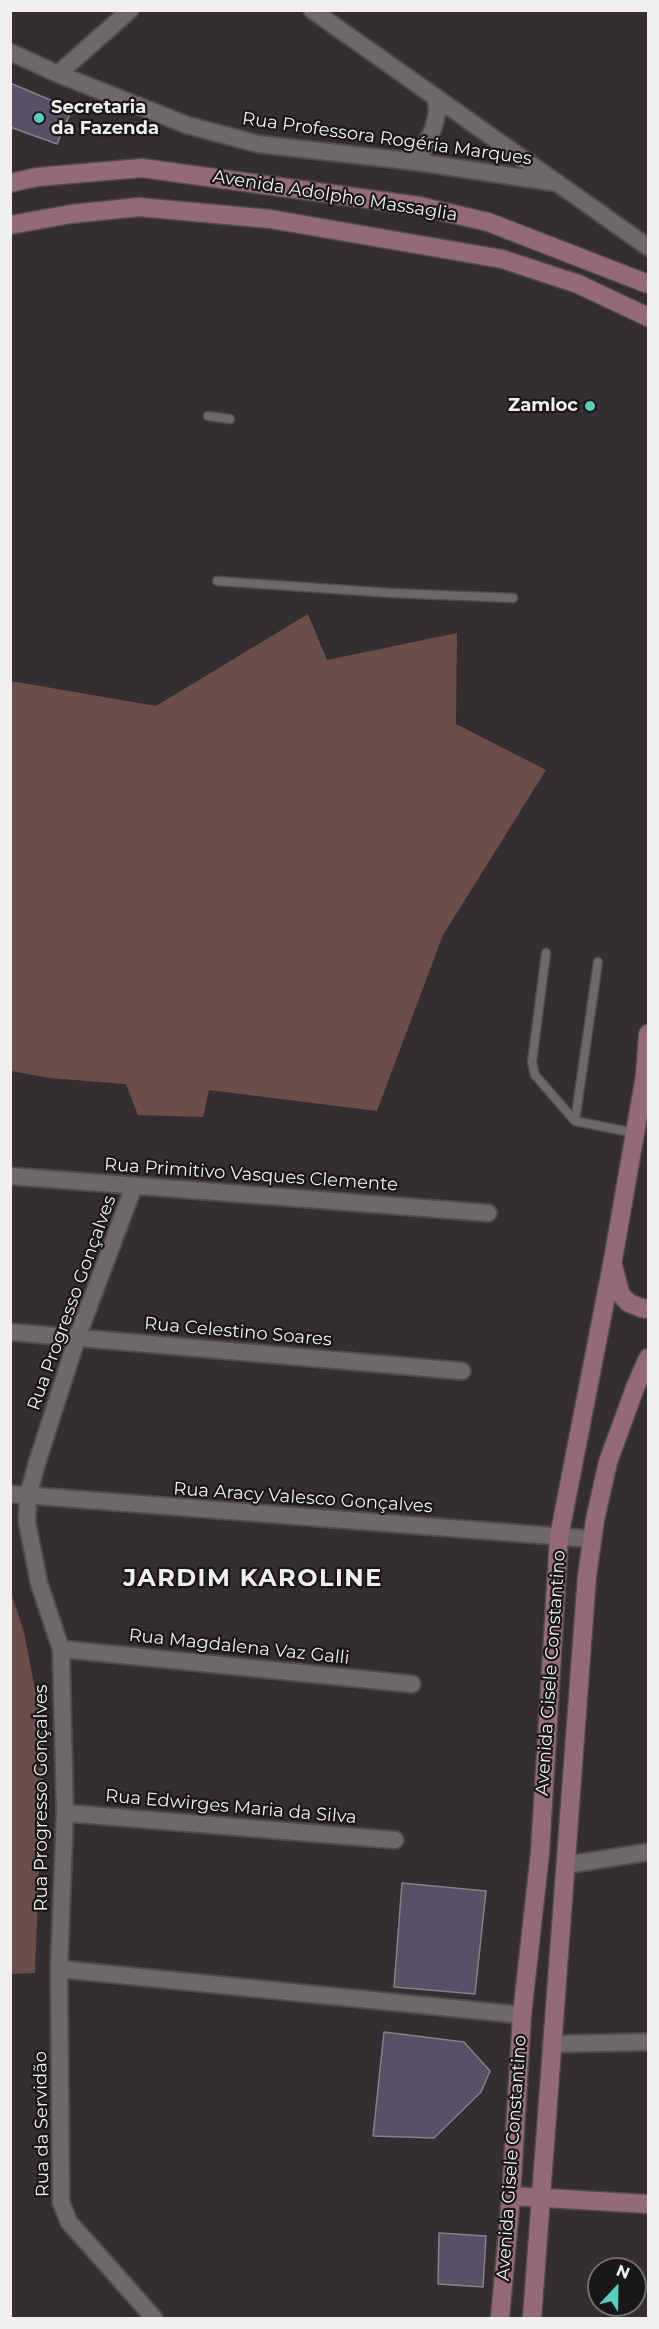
<!DOCTYPE html>
<meta charset="utf-8">
<style>
body{margin:0}
#map{position:relative;width:659px;height:2329px;overflow:hidden;background:#342e32;font-family:Montserrat,sans-serif}
canvas{display:block}
.frame{position:absolute;inset:0;border:12px solid #f1eef0;pointer-events:none}
.north{position:absolute;left:587px;top:2257px;width:60px;height:60px;box-sizing:border-box;background:#1a1719;border:2px solid #706d6f;border-radius:50%;rotate:22deg;font-size:16px;font-weight:700;line-height:24px;text-align:center;color:#f1eef0}
.north::after{content:'';display:block;margin:auto;width:21px;height:27px;background:#59cebf;clip-path:polygon(50% 0,100% 100%,50% 72%,0 100%)}
</style>
<div id="map">
<canvas width="659" height="2329"></canvas>
<div class="frame"></div>
<div class="north">N</div>
</div>
<script>
const g = document.querySelector('canvas').getContext('2d');
g.lineJoin = 'round';
function fill(path, color) { g.fillStyle = color; g.fill(path, 'evenodd'); }
const shape = rows => new Path2D(rows.map(r => 'M' + r).join(''));
function strokePath(path, color, width, dash) { g.strokeStyle = color; g.lineWidth = width; g.lineCap = dash ? 'butt' : 'round'; g.setLineDash(dash || []); g.stroke(path); }
function write(font, color, halo, rows, align = 'center') {
  g.font = font + ' Montserrat,sans-serif'; g.lineWidth = 4.5; g.setLineDash([]); g.textBaseline = 'middle'; g.strokeStyle = halo; g.fillStyle = color; for (const [text, x, y, turn = 0] of rows) {
    g.save(); g.translate(x, y); g.rotate((+turn || 0) * Math.PI / 180); g.textAlign = isNaN(turn) ? turn : align; if (halo) g.strokeText(text, 0, 0); g.fillText(text, 0, 0); g.restore();
  }
}
const forest = shape([
 [308,614,327,660,457,633,456,724,546,770,443,935,377,1111,209,1090,203,1117,138,1115,126,1084,49,1078,11,1071,11,681,156,706],
 [11,1592,24,1632,44,1736,35,1973,11,1974]
]);
const building = shape([
 [10,83,72,109,57,144,10,127,10,83],
 [402,1883,486,1891,475,1994,394,1987,402,1883],
 [384,2032,464,2042,490,2071,481,2092,434,2138,373,2136,384,2032],
 [439,2233,486,2236,483,2287,438,2284,439,2233]
]);
const service = shape([
 [208,416,230,419],
 [217,581,391,593,513,598],
 [546,953,532,1062,535,1075,575,1121,635,1133],
 [575,1121,598,962]
]);
const minor = shape([
 [312,10,648,247],
 [10,52,58,74,187,125,258,144,417,162,558,183],
 [58,74,130,10],
 [417,162,433,129,437,114,436,97],
 [10,1176,488,1213],
 [134,1186,77,1338,37,1463,28,1496,27,1522,39,1583,61,1649,65,1813,59,1969,61,2202,69,2222,154,2318],
 [10,1332,462,1371],
 [10,1494,592,1539],
 [61,1649,412,1684],
 [65,1813,395,1840],
 [566,1865,648,1852],
 [59,1969,522,2015],
 [551,2044,648,2042]
]);
const secondary = shape([
 [10,183,37,177,142,168,419,206,488,222,648,284],
 [10,225,71,214,139,207,270,219,502,259,578,284,648,317],
 [614,1269,620,1293,624,1298,629,1303,644,1309,648,1308],
 [511,2196,648,2204],
 [500,2318,511,2196,522,2015,540,1853,559,1537,612,1265,645,1076,648,1034],
 [532,2318,587,1576,595,1520,608,1462,635,1388,648,1358]
]);
const markers = [
 [39,118,6,"#59cebf"],
 [590,406,6,"#59cebf"]
];
const poiNames = [
 ["Secretaria",51,108],
 ["da Fazenda",51,129],
 ["Zamloc",578,406,"right"]
];
const streetNames = [
 ["Rua Professora Rogéria Marques",387,139,8],
 ["Avenida Adolpho Massaglia",335,196,9],
 ["Rua Primitivo Vasques Clemente",251,1175,4],
 ["Rua Progresso Gonçalves",72,1303,-70],
 ["Rua Celestino Soares",238,1332,5],
 ["Rua Aracy Valesco Gonçalves",303,1498,4],
 ["Rua Magdalena Vaz Galli",239,1647,6],
 ["Avenida Gisele Constantino",551,1673,-86],
 ["Rua Progresso Gonçalves",42,1798,-90],
 ["Rua Edwirges Maria da Silva",231,1807,5],
 ["Rua da Servidão",42,2124,-91],
 ["Avenida Gisele Constantino",512,2158,-86]
];
const districtNames = [
 ["JARDIM KAROLINE",253,1579]
];
fill(forest, '#6b4e48');
fill(building, '#594f67');
strokePath(building, '#848188', 1.5);
strokePath(service, '#4e4a4d', 11);
strokePath(minor, '#4e4a4d', 20);
strokePath(secondary, '#4e4a4d', 21);
strokePath(service, '#6e676c', 8);
strokePath(minor, '#6e676c', 16);
strokePath(secondary, '#946a79', 18);
for (const [x, y, r, color] of markers) { const dot = new Path2D(); dot.arc(x, y, r, 0, 2 * Math.PI); g.fillStyle = color; g.fill(dot); strokePath(dot, '#1a1719', 2); }
write('bold 18px', '#f1eef0', '#1a1719', poiNames, 'left');
write('18px', '#f1eef0', '#1a1719', streetNames);
g.letterSpacing = '1.5px';
write('bold 24px', '#f1eef0', '#1a1719', districtNames);
g.letterSpacing = '0px';
</script>
